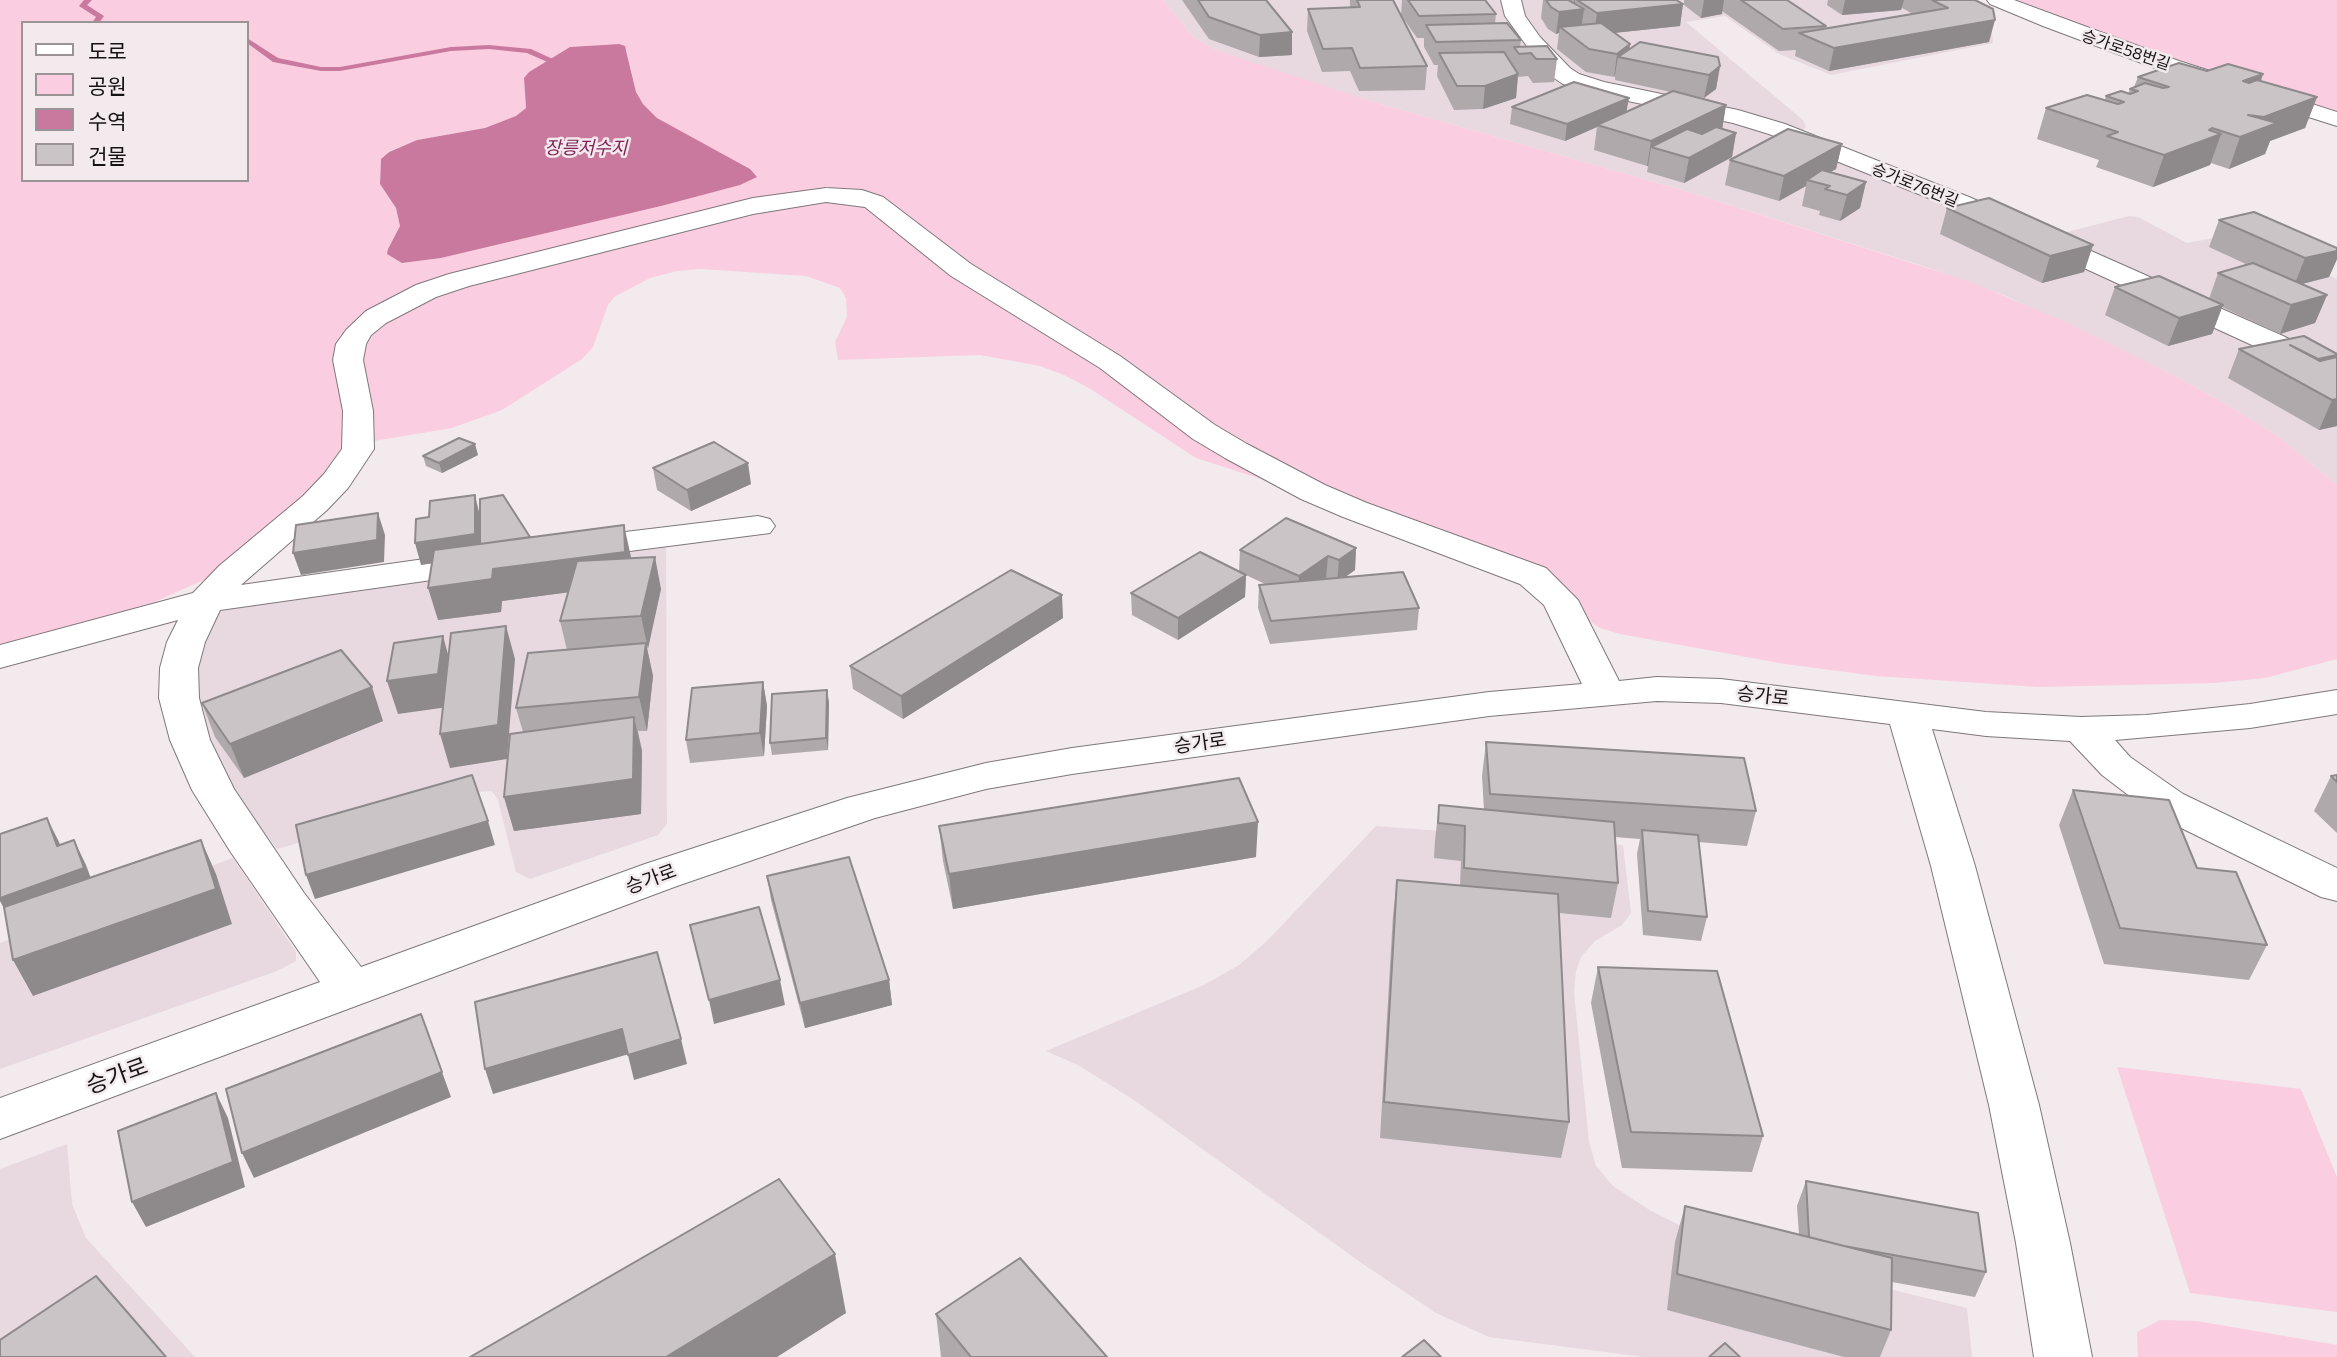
<!DOCTYPE html>
<meta charset="utf-8">
<style>
body{margin:0}
#map{position:relative;width:2337px;height:1357px;overflow:hidden;background:#f2eaed;font-family:Commissioner,"Noto Sans KR",sans-serif}
canvas{display:block}
.legend{position:absolute;left:21px;top:21px;width:228px;height:161px;box-sizing:border-box;background:#f2eaed;border:2px solid #9a9496;margin:0;padding:9px 12px;list-style:none;font-size:21px;color:#151213}
.legend li{display:flex;align-items:center;gap:14px;height:35px}
.legend b{width:35px;border:2px solid #9a9496}
</style>
<div id="map">
<canvas width="2337" height="1357"></canvas>
<ul class="legend">
<li><b style="height:9px;background:#fff"></b>도로</li>
<li><b style="height:19px;background:#facee0"></b>공원</li>
<li><b style="height:19px;background:#ca799e"></b>수역</li>
<li><b style="height:19px;background:#cbc4c7"></b>건물</li>
</ul>
</div>
<script>
const g = document.querySelector('canvas').getContext('2d');
g.lineJoin = 'round';
function fill(path, color) { g.fillStyle = color; g.fill(path, 'evenodd'); }
const shape = rows => new Path2D(rows.map(r => 'M' + r).join(''));
function strokePath(path, color, width, dash) { g.strokeStyle = color; g.lineWidth = width; g.lineCap = dash ? 'butt' : 'round'; g.setLineDash(dash || []); g.stroke(path); }
function write(font, color, halo, rows, align = 'center') {
  g.font = font + ' Commissioner,"Noto Sans KR",sans-serif'; g.lineWidth = 5; g.setLineDash([]); g.textBaseline = 'middle'; g.strokeStyle = halo; g.fillStyle = color; for (const [text, x, y, turn = 0] of rows) {
    g.save(); g.translate(x, y); g.rotate((+turn || 0) * Math.PI / 180); g.textAlign = isNaN(turn) ? turn : align; if (halo) g.strokeText(text, 0, 0); g.fillText(text, 0, 0); g.restore();
  }
}
const built = shape([
 [1163,0,1933,0,1992,31,1993,43,1831,75,1779,54,1725,16,1686,22,1803,120,1806,127,1801,133,2033,241,2129,216,2138,217,2187,243,2235,234,2337,279,2337,485,2279,437,2233,408,2171,374,2006,296,1926,267,1689,192,1377,103,1244,61,1218,51,1193,37],
 [666,544,667,824,658,835,530,879,516,872,498,800,492,791,475,792,277,849,239,800,208,741,195,681,201,648,218,613,233,607],
 [1376,826,1623,845,1631,913,1622,925,1595,941,1581,957,1576,971,1574,992,1589,1142,1596,1166,1613,1186,1651,1211,1702,1236,1778,1262,1967,1308,1972,1357,1644,1357,1489,1337,1436,1313,1363,1264,1134,1100,1078,1065,1046,1051,1204,985,1239,965,1267,941],
 [233,858,296,952,296,961,277,971,0,1069,0,943],
 [67,1144,72,1204,86,1238,195,1357,0,1357,0,1169]
]);
const green = shape([
 [0,0,1163,0,1193,37,1218,51,1377,103,1689,192,1971,282,2068,323,2171,374,2233,408,2279,437,2337,485,2337,659,2265,678,2215,683,2038,687,1876,676,1785,664,1620,634,1600,628,1583,617,1561,582,1538,564,1367,513,1196,458,1089,388,1064,375,1040,366,980,355,838,360,835,342,847,317,846,298,840,288,806,276,701,269,677,271,650,278,614,297,608,305,593,347,582,359,502,410,452,428,374,441,337,467,219,573,150,604,0,648],
 [23,23,247,23,247,180,23,180],
 [619,44,627,50,636,92,643,104,657,118,749,169,661,206,441,258,402,263,388,249,400,226,396,208,380,184,381,159,388,152,417,140,485,128,517,116,526,108,524,78,529,72,570,47],
 [2011,0,2337,0,2337,113,2210,72],
 [2117,1067,2301,1089,2337,1177,2337,1312,2190,1293],
 [2160,1320,2197,1321,2337,1345,2337,1357,2138,1357,2137,1332]
]);
const water = shape([
 [619,44,625,46,636,92,643,104,657,118,750,169,757,177,740,185,661,206,441,258,402,263,387,254,388,249,400,226,396,208,380,184,381,159,389,152,417,140,485,128,516,116,526,108,524,78,529,72,570,47]
]);
const stream = shape([
 [84,0,92,0,87,5,104,16,99,23,92,23,96,17,79,6,84,0],
 [247,38,278,58,321,67,340,67,451,47,489,45,531,49,568,66,561,68,527,53,489,49,451,51,340,71,321,71,273,62,247,43,247,38]
]);
const minor = shape([
 [1501,0,1521,0,1525,16,1540,37,1570,68,1579,74,1604,82,1738,110,1785,124,1969,197,2283,336,2337,363,2337,384,1951,207,1769,134,1733,123,1599,95,1563,84,1554,78,1526,45,1505,16,1501,0],
 [1987,0,2014,0,2179,61,2337,112,2337,126,2163,71,2043,26,1990,4,1987,0],
 [826,188,862,190,883,197,971,264,1120,356,1215,425,1247,444,1325,485,1367,503,1546,568,1578,600,1619,681,1657,677,1721,679,1986,712,2081,717,2146,715,2250,704,2337,690,2337,714,2250,728,2115,740,2130,757,2183,794,2337,868,2337,901,2321,897,2153,814,2102,775,2070,741,1986,736,1932,729,1975,866,2039,1105,2070,1243,2092,1357,2034,1357,2016,1243,1989,1105,1931,866,1890,724,1721,703,1657,701,1489,716,1072,774,986,789,875,818,677,886,0,1139,0,1098,320,982,230,851,192,790,170,740,159,698,160,668,167,642,178,620,0,668,0,645,193,593,219,566,303,496,324,474,342,449,343,411,333,360,336,344,346,330,366,311,416,285,449,274,753,198,826,188],
 [826,202,865,207,951,276,1100,368,1193,439,1225,458,1301,499,1343,517,1520,584,1544,605,1582,684,1489,692,1072,748,986,763,847,798,645,864,361,967,304,893,234,789,210,740,199,698,198,668,205,642,220,610,481,573,493,569,499,562,493,555,481,551,241,585,327,510,348,488,374,449,373,411,363,360,366,344,371,335,386,323,436,297,469,286,753,214,826,202],
 [758,516,770,519,775,526,770,533,575,558,563,555,558,548,563,541,575,538,758,516]
]);
const wall = shape([
 [1182,0,1266,0,1292,55,1259,57,1209,39],
 [1350,0,1393,0,1427,66,1425,90,1359,91,1350,71,1322,72,1307,31,1308,9,1350,8],
 [1402,0,1485,0,1496,14,1495,23,1521,40,1520,47,1557,59,1554,82,1533,83,1528,76,1518,77,1516,98,1483,109,1454,110,1437,76,1438,65,1434,65,1424,47,1424,38,1417,38,1401,15],
 [1543,0,1676,0,1683,4,1680,26,1614,33,1630,44,1629,50,1720,66,1716,89,1704,98,1689,95,1726,105,1722,129,1736,133,1732,157,1684,183,1647,172,1648,166,1647,166,1594,150,1597,127,1565,141,1510,124,1512,107,1627,112,1671,92,1615,80,1615,75,1614,77,1586,72,1557,49,1559,33,1556,34,1548,29,1541,18],
 [1684,0,1787,0,1826,26,1826,29,1913,14,1902,8,1901,10,1842,15,1827,5,1828,0,1975,0,1989,42,1829,71,1795,56,1796,50,1779,51,1722,11,1722,14,1701,18,1684,5],
 [2207,71,2263,74,2261,81,2317,97,2305,128,2270,141,2265,154,2229,169,2211,163,2210,165,2153,187,2096,167,2099,160,2037,139,2046,108,2105,100,2106,96,2128,94,2130,89,2134,87,2138,77],
 [1842,144,1836,169,1830,172,1866,182,1860,208,1840,221,1819,215,1820,211,1802,206,1806,186,1779,201,1725,185,1730,160],
 [1947,208,2093,245,2084,272,2042,283,1940,234],
 [2219,220,2337,248,2337,259,2329,277,2302,284,2327,295,2315,323,2280,334,2222,307,2212,334,2168,346,2105,315,2115,287,2209,299,2218,273,2248,265,2209,247],
 [2239,349,2337,354,2337,426,2319,430,2228,378],
 [478,455,442,473,426,466,423,456],
 [653,468,751,484,691,511,657,490],
 [480,514,530,537,631,558,661,589,647,649,653,676,647,731,638,731,642,751,641,814,514,831,504,797,523,732,516,708,567,650,560,621,569,592,502,601,501,612,438,620,432,563,421,565],
 [1356,548,1355,570,1344,578,1419,608,1417,630,1270,644,1258,608,1259,585,1267,585,1246,575,1245,597,1178,640,1132,615,1131,593,1239,572,1240,550],
 [1063,618,903,719,853,689,850,666],
 [763,682,767,706,764,756,690,763,686,740],
 [829,702,828,750,772,755,770,743],
 [202,703,383,721,244,778,215,737],
 [1486,742,1756,811,1747,846,1698,842,1707,917,1701,941,1643,935,1637,854,1640,839,1615,837,1618,883,1611,918,1559,913,1569,1122,1561,1158,1380,1138,1393,915,1397,880,1460,886,1461,861,1434,858,1435,840,1439,805,1484,810,1482,776],
 [2337,775,2337,833,2314,811,2331,776],
 [2073,790,2197,868,2267,945,2249,980,2104,964,2059,825],
 [939,826,1256,857,953,909,943,861],
 [767,876,889,980,892,1005,805,1028,771,900],
 [1598,967,1763,1136,1752,1172,1622,1168,1591,1003],
 [1806,1181,1986,1272,1975,1297,1892,1282,1891,1330,1880,1357,1844,1357,1667,1310,1675,1242,1685,1206,1799,1235,1797,1206],
 [936,1314,1107,1357,941,1357]
]);
const shadedWall = shape([
 [1574,0,1575,0,1574,10,1584,9,1581,31,1560,27,1559,33,1556,34,1559,12,1573,10],
 [1704,0,1724,0,1722,14,1701,18],
 [1845,0,1904,0,1901,10,1842,15],
 [1683,4,1680,26,1594,35,1597,13],
 [1995,20,1989,42,1829,71,1834,48],
 [1292,32,1292,55,1259,57,1260,35],
 [1630,44,1628,59,1618,57,1615,75,1614,77,1617,54],
 [1720,66,1716,89,1704,98,1709,75],
 [1518,74,1516,98,1483,109,1485,86],
 [2263,74,2252,104,2243,81],
 [2317,97,2305,128,2270,141,2265,154,2229,169,2240,137,2259,130,2264,117],
 [1629,98,1626,114,1597,125,1597,127,1565,141,1567,124],
 [1726,105,1722,130,1651,147,1648,166,1647,166,1651,141],
 [2212,128,2209,138,2221,134,2210,165,2153,187,2164,155],
 [1736,133,1732,157,1684,183,1689,158],
 [1842,144,1836,169,1813,182,1807,180,1806,186,1779,201,1784,176],
 [1866,182,1860,208,1840,221,1847,195],
 [2093,245,2084,272,2042,283,2050,256],
 [2337,251,2337,259,2329,277,2294,286,2305,258],
 [2327,295,2315,323,2280,334,2291,305],
 [2223,305,2212,334,2168,346,2179,318],
 [2337,355,2337,359,2307,386,2318,359],
 [2337,399,2337,426,2319,430,2332,400],
 [475,444,478,455,442,473,439,463],
 [748,463,751,484,691,511,687,490],
 [475,495,480,516,480,556,421,565,415,543],
 [378,513,385,535,384,562,301,575,293,553],
 [624,525,631,557,632,584,502,601,501,612,438,620,428,588,493,569],
 [1356,548,1355,570,1337,583,1339,560],
 [1328,556,1326,578,1298,598,1299,576],
 [655,557,661,589,648,649,641,616],
 [1246,575,1245,597,1178,640,1178,618],
 [1062,595,1063,618,903,719,901,696],
 [506,626,515,659,507,759,450,768,440,734],
 [443,636,452,669,448,707,398,714,387,681],
 [646,643,653,676,647,731,639,697],
 [763,682,767,706,764,756,760,733],
 [372,687,383,721,244,778,230,744],
 [827,690,829,702,828,750,826,738],
 [634,717,642,751,641,814,514,831,504,797],
 [47,818,59,842,69,870,57,846],
 [488,821,495,845,315,899,306,875],
 [1258,822,1256,857,953,909,949,874],
 [74,840,86,865,96,892,12,923,0,901,0,898],
 [201,840,216,874,232,924,33,996,13,960],
 [780,980,785,1005,714,1024,709,1000],
 [889,980,892,1005,805,1028,800,1003],
 [622,1029,629,1054,493,1094,485,1069],
 [681,1039,687,1064,634,1080,628,1055],
 [442,1072,451,1097,254,1178,242,1153],
 [216,1093,228,1118,245,1187,146,1227,132,1202],
 [835,1254,846,1313,777,1357,666,1357]
]);
const building = shape([
 [1198,0,1266,0,1292,32,1260,35,1209,17,1198,0],
 [1357,0,1393,0,1427,66,1360,68,1352,48,1323,49,1308,9,1360,7,1357,0],
 [1408,0,1485,0,1496,14,1419,16,1408,0],
 [1546,0,1568,0,1584,9,1559,12,1551,7,1546,0],
 [1577,0,1676,0,1683,4,1597,13,1577,0],
 [1741,0,1787,0,1826,26,1783,29,1741,0],
 [1932,0,1975,0,1993,9,1995,20,1834,48,1799,33,1948,8,1932,0],
 [1507,23,1521,40,1436,42,1426,25,1507,23],
 [1601,23,1630,44,1617,54,1589,49,1560,27,1601,23],
 [1640,42,1718,57,1720,66,1709,75,1618,57,1640,42],
 [1547,46,1557,59,1536,59,1531,53,1519,54,1514,47,1547,46],
 [1504,52,1518,74,1485,86,1457,86,1439,53,1504,52],
 [2179,63,2207,71,2228,64,2263,74,2243,81,2249,83,2257,80,2317,97,2264,117,2248,115,2277,123,2240,137,2212,128,2209,130,2221,134,2164,155,2107,136,2118,132,2046,108,2087,95,2118,104,2124,102,2106,96,2121,91,2130,94,2138,91,2130,89,2145,83,2163,88,2169,87,2138,77,2179,63],
 [1574,82,1629,98,1567,124,1512,107,1574,82],
 [1673,91,1726,105,1651,141,1597,125,1673,91],
 [1716,127,1736,133,1689,158,1651,147,1687,129,1702,134,1716,127],
 [1788,129,1842,144,1784,176,1730,160,1788,129],
 [1822,170,1866,182,1847,195,1825,189,1830,186,1807,180,1822,170],
 [1989,198,2093,245,2050,256,1947,208,1989,198],
 [2254,212,2337,248,2337,251,2305,258,2219,220,2254,212],
 [2253,263,2327,295,2291,305,2218,273,2253,263],
 [2159,276,2223,305,2179,318,2115,287,2159,276],
 [2304,336,2337,354,2337,355,2318,359,2290,345,2320,361,2337,357,2337,399,2332,400,2239,349,2304,336],
 [459,438,475,444,439,463,423,456,459,438],
 [714,442,748,463,687,490,653,468,714,442],
 [475,495,475,534,415,543,416,519,429,517,430,501,475,495],
 [503,495,530,537,480,544,480,499,503,495],
 [378,513,377,540,293,553,296,525,378,513],
 [1286,518,1356,548,1339,560,1328,556,1299,576,1240,550,1286,518],
 [624,525,625,552,493,569,492,579,428,588,434,550,624,525],
 [1200,552,1246,575,1178,618,1131,593,1200,552],
 [655,557,641,616,560,621,577,561,655,557],
 [1011,570,1062,595,901,696,850,666,1011,570],
 [1403,572,1419,608,1271,621,1259,585,1403,572],
 [506,626,498,725,440,734,451,633,506,626],
 [443,636,438,674,387,681,394,643,443,636],
 [646,643,639,697,516,708,528,653,646,643],
 [341,650,372,687,230,744,202,703,341,650],
 [763,682,760,733,686,740,692,688,763,682],
 [827,690,826,738,770,743,772,694,827,690],
 [634,717,633,779,504,797,510,734,634,717],
 [1486,742,1744,758,1756,811,1490,794,1486,742],
 [472,775,488,821,306,875,296,825,472,775],
 [2337,775,2337,782,2331,776,2337,775],
 [1239,778,1258,822,949,874,939,826,1239,778],
 [2073,790,2169,800,2197,868,2236,872,2267,945,2120,928,2073,790],
 [1439,805,1614,822,1618,883,1464,868,1465,826,1438,823,1439,805],
 [47,818,57,846,74,840,84,868,0,898,0,834,47,818],
 [1642,830,1698,835,1707,917,1648,911,1642,830],
 [201,840,216,889,13,960,4,907,201,840],
 [849,857,889,980,800,1003,767,876,849,857],
 [1397,880,1558,894,1569,1122,1384,1102,1397,880],
 [759,907,780,980,709,1000,690,925,759,907],
 [657,952,681,1039,628,1055,622,1029,485,1069,475,1002,657,952],
 [1598,967,1717,971,1763,1136,1631,1132,1598,967],
 [421,1014,442,1072,242,1153,226,1089,421,1014],
 [216,1093,233,1162,132,1202,118,1131,216,1093],
 [779,1179,835,1254,666,1357,470,1357,779,1179],
 [1806,1181,1978,1213,1986,1272,1844,1246,1809,1237,1806,1181],
 [1685,1206,1892,1258,1891,1330,1677,1274,1685,1206],
 [1020,1258,1107,1357,971,1357,936,1314,1020,1258],
 [96,1276,166,1357,0,1357,0,1340,96,1276],
 [1424,1340,1441,1357,1402,1357,1424,1340],
 [1725,1343,1740,1357,1709,1357,1725,1343]
]);
const farStreetnames = [
 ["승가로58번길",2126,50,19],
 ["승가로76번길",1915,185,22]
];
const farWaternames = [
 ["장릉저수지",586,148]
];
const streetNames = [
 ["승가로",1763,696,6],
 ["승가로",1200,743,-8],
 ["승가로",651,879,-20]
];
const nearStreetnames = [
 ["승가로",117,1076,-20]
];
fill(built, '#e7d9df');
fill(green, '#facee0');
fill(water, '#ca799e');
fill(stream, '#ca799e');
strokePath(minor, '#7f787b', 2);
fill(minor, '#fff');
fill(wall, '#afa9ab');
fill(shadedWall, '#8e898b');
fill(building, '#cbc4c7');
strokePath(building, '#8e898b', 2);
write('16px', '#151213', '#f2eaed', farStreetnames);
write('italic 18px', '#822256', '#f2eaed', farWaternames);
write('19px', '#151213', '#f2eaed', streetNames);
write('23px', '#151213', '#f2eaed', nearStreetnames);
</script>
